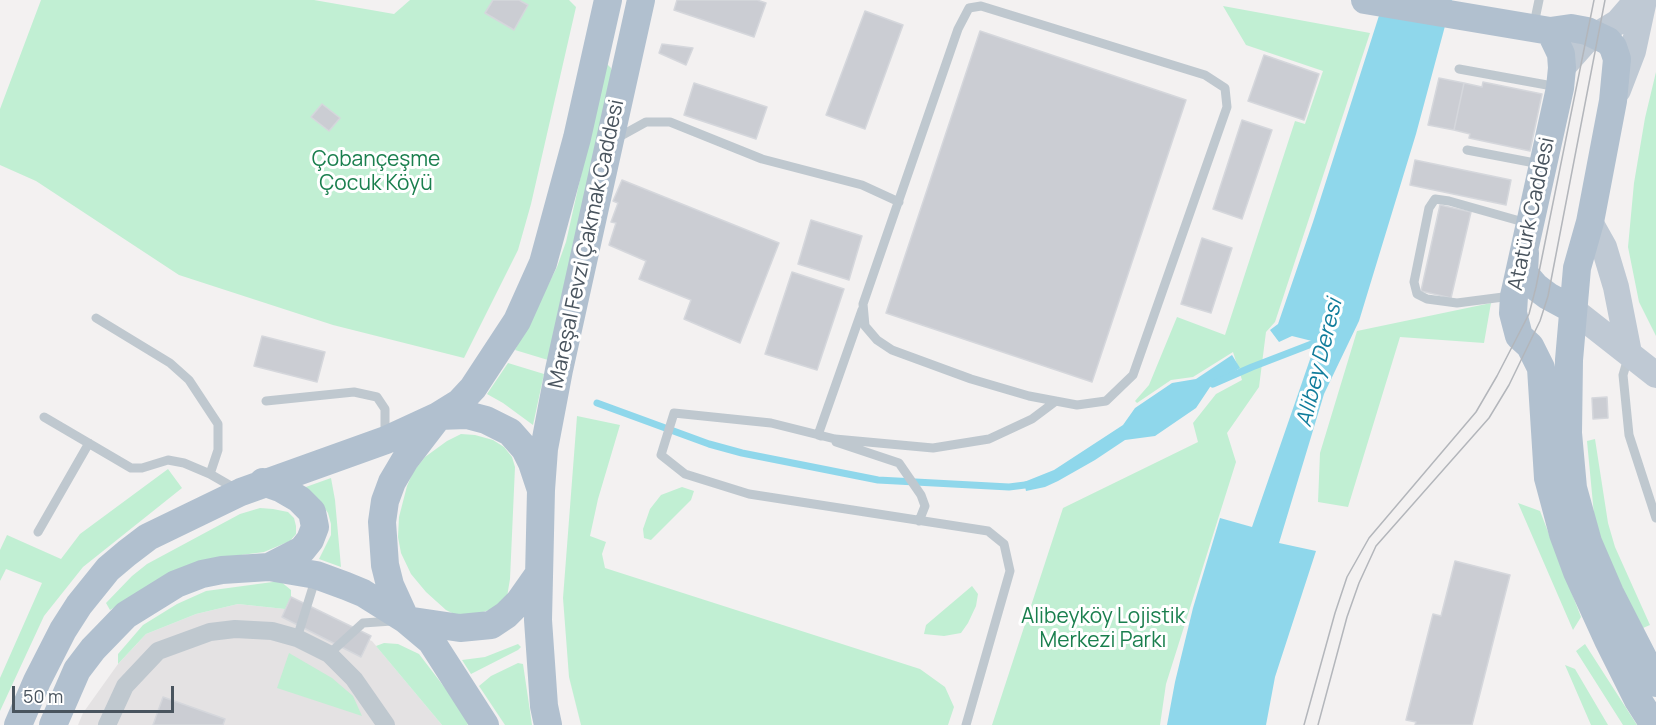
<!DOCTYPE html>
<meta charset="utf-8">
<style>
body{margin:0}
#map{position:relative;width:1656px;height:725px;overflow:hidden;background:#f3f1f1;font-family:Manrope,sans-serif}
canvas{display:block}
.scale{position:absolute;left:12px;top:686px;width:162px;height:27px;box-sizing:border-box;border:3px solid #49545e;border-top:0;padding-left:8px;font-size:18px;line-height:21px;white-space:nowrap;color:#49545e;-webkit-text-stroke:4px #fff;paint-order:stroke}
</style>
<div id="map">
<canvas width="1656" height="725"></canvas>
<div class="scale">50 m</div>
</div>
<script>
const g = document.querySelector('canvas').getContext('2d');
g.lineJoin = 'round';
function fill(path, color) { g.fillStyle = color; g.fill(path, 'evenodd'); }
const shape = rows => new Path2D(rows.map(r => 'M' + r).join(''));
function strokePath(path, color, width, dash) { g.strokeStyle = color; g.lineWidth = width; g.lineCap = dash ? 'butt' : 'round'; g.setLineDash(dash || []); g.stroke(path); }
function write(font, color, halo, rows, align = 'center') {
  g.font = font + ' Manrope,sans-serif'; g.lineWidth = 6; g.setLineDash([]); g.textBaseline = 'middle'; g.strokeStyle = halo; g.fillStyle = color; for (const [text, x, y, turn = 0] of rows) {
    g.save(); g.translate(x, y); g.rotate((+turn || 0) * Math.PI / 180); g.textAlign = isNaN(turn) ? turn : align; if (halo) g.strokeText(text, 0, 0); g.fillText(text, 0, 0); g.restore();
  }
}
const education = shape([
 [238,604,285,609,372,641,442,725,78,725,83,713,118,664,146,634,196,614]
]);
const green = shape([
 [41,0,314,0,394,14,410,0,569,0,576,7,531,204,518,250,464,358,333,325,179,275,36,181,0,165,0,109],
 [1223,6,1370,33,1275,322,1266,332,1259,387,1227,433,1236,462,1166,684,1160,725,992,725,1063,508,1198,442,1193,423,1216,394,1242,380,1233,352,1193,377,1171,380,1137,403,1135,401,1149,385,1177,317,1225,335,1295,121,1305,124,1323,71,1246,45],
 [606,63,611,68,612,75,548,360,515,350,557,267,566,242],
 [1656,72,1656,336,1639,302,1628,247,1634,183,1645,118],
 [1491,303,1484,343,1400,337,1348,507,1318,502,1320,453,1357,331],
 [508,363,544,374,533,425,503,403,487,394],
 [577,416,620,425,598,499,590,536,606,542,602,554,605,568,920,669,945,687,954,707,948,725,581,725,569,677,563,598],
 [461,434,475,435,493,440,504,447,512,457,515,467,510,579,507,597,500,607,462,618,446,610,426,592,411,574,401,553,398,537,399,517,407,486,413,472,425,457,447,441],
 [1595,439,1608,523,1615,547,1650,625,1643,628,1612,569,1595,525,1587,441],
 [168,469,182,488,83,567,44,616,0,711,0,678,42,583,6,569,0,581,0,550,7,535,61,559,80,534],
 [331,478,335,500,341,567,319,559,331,535,331,524,328,513,321,503,303,488],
 [682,487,694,491,691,500,651,540,644,538,643,529,650,509,661,495],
 [1518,503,1540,511,1581,617,1573,630],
 [260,508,273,509,288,512,294,518,296,526,296,534,290,541,264,552,241,555,169,574,110,610,106,603,132,576,147,564,240,514],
 [280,581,291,590,291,597,285,609,238,604,196,614,146,634,118,664,118,654,143,625,177,604,206,591],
 [972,586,978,594,976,606,968,623,961,633,944,636,924,634,926,625],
 [384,643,398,644,419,654,471,722,467,725,442,725,376,646],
 [518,644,521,647,518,650,471,674,462,660,485,657],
 [1585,644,1637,725,1623,725,1576,651],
 [289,653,332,678,353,696,362,716,277,688],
 [518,663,523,664,532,725,505,725,479,686,491,676],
 [1565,665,1575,669,1608,725,1591,725]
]);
const water = shape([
 [1384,0,1452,0,1416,134,1359,321,1324,394,1279,543,1316,551,1275,677,1266,725,1167,725,1175,682,1193,608,1220,518,1252,527,1316,342,1292,336,1279,342,1270,330,1278,324,1313,222],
 [1232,355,1240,368,1210,387,1196,408,1155,436,1125,440,1095,460,1058,481,1045,487,1026,491,1024,482,1054,470,1123,425,1135,408,1172,383,1196,379]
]);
const stream = shape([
 [1213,384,1252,367,1322,340],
 [597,403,709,444,742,453,878,480,1009,487,1033,484]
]);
const building = shape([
 [493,0,519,0,528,5,514,30,485,13,493,0],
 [677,0,757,0,766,3,754,37,674,10,677,0],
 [865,11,903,25,865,129,826,115,865,11],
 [980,31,1186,100,1092,382,886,313,980,31],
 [662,44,693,48,686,65,659,53,662,44],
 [1264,55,1319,74,1304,120,1248,101,1264,55],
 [1439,78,1464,83,1454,130,1428,125,1439,78],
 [1483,82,1542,94,1530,151,1469,138,1470,134,1454,130,1464,83,1482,87,1483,82],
 [694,83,767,107,756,139,684,115,694,83],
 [322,104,340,118,329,131,311,117,322,104],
 [1242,120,1272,130,1242,219,1213,209,1242,120],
 [1415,160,1511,180,1506,205,1410,185,1415,160],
 [622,180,779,243,740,343,684,319,691,300,639,279,646,261,609,245,616,223,611,222,618,203,613,201,622,180],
 [1440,205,1471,212,1451,298,1421,291,1440,205],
 [811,220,862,236,849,280,798,264,811,220],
 [1202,238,1232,248,1211,313,1181,304,1202,238],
 [792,272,844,289,817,370,765,354,792,272],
 [262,336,325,352,317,382,254,366,262,336],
 [1607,397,1608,418,1593,419,1592,398,1607,397],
 [1455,561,1510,575,1472,725,1415,725,1416,722,1406,720,1433,614,1441,616,1455,561],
 [291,597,371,636,361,657,282,617,291,597],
 [163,697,225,719,223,725,153,725,163,697]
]);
const service = shape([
 [981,6,1205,75,1225,88,1227,107,1133,375,1106,401,1077,405,1029,396,971,379,892,350,877,340,865,326,863,304,958,29,969,8,981,6],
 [1534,24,1539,0],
 [1459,69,1558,87],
 [617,138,646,122,670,122,762,159,862,185,899,202],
 [1467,150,1540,164],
 [1511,296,1457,303,1427,299,1417,294,1414,282,1429,208,1435,199,1449,201,1527,223],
 [96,318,170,363,189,380,218,424,218,450,210,474],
 [1628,358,1623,375,1629,435,1656,518],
 [266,401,354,392,377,397,385,409,385,436],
 [44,417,131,468,142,468,168,460,184,463,210,474,236,489],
 [821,436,818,435,862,310],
 [836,442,899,463,921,495,925,506,919,521],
 [38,532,89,443],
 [297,638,316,577],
 [329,654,363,623,392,621],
 [966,725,1010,571,1004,544,988,531,749,494,685,474,661,455,674,413,771,423,835,439,933,448,989,439,1032,419,1056,401]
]);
const minor = shape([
 [107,725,125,686,158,651,210,632,235,629,272,631,297,638,329,654,354,679,386,725]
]);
const secondary = shape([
 [1562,68,1585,42,1618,22,1637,0],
 [1618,90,1633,51,1644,0],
 [1590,222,1604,247,1616,287,1629,353],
 [1572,309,1656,375]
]);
const primary = shape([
 [1365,0,1550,31,1571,28,1587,31,1608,41,1613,47,1617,59,1613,101,1590,222,1577,268,1569,360,1568,433,1573,488,1588,542,1610,593,1656,683],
 [1550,31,1561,54,1562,68,1560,88,1514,296,1513,313,1519,336,1530,346,1541,368,1548,478,1563,534,1577,572,1608,640,1638,700,1654,725],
 [1525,253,1524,273,1536,287,1548,296,1572,309],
 [438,416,467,415,486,420,510,432,525,449,532,463,541,490,538,620,544,706,548,725],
 [263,482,280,488,299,499,312,512,315,527,310,540,302,550,269,567],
 [541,490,544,449,559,370,641,0],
 [406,620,390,585,385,565,382,522,385,501,392,482,405,460,435,421],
 [406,620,460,628,491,625,506,615,519,602,538,575],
 [18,725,37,681,63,630,79,605,108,569,127,553,148,537,241,492,386,440,438,416,459,403,473,388,517,321,543,263,577,138,608,0],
 [53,725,77,670,93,649,126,615,176,584,202,574,222,570,269,567,316,575,346,586,363,593,406,620,431,641,485,725]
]);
const tram = shape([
 [1304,725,1335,613,1347,577,1369,538,1476,412,1497,376,1529,314,1536,287,1594,0],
 [1318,725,1347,617,1359,583,1376,546,1489,418,1509,385,1540,321,1548,296,1605,0]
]);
const parkNames = [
 ["Çobançeşme",376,160],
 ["Çocuk Köyü",376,184],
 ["Alibeyköy Lojistik",1103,617],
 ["Merkezi Parkı",1103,641]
];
const streetNames = [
 ["Atatürk Caddesi",1532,214,-78],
 ["Mareşal Fevzi Çakmak Caddesi",587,244,-78]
];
const waterNames = [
 ["Alibey Deresi",1320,363,-76]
];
fill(education, '#e4e2e3');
fill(green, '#c1efd3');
fill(water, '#8fd7eb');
strokePath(stream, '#8fd7eb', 7);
fill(building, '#cbcdd3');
strokePath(building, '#d5d7dc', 1.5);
strokePath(service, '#bfc8cf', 9);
strokePath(minor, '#bfc8cf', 18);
strokePath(secondary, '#bfc9d4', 26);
strokePath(primary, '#b1c0cf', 28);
strokePath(tram, '#b3b6bb', 1.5);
write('21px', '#1a7f4e', '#fff', parkNames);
write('21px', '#49545e', '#fff', streetNames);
write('italic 22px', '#107c9b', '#fff', waterNames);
</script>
